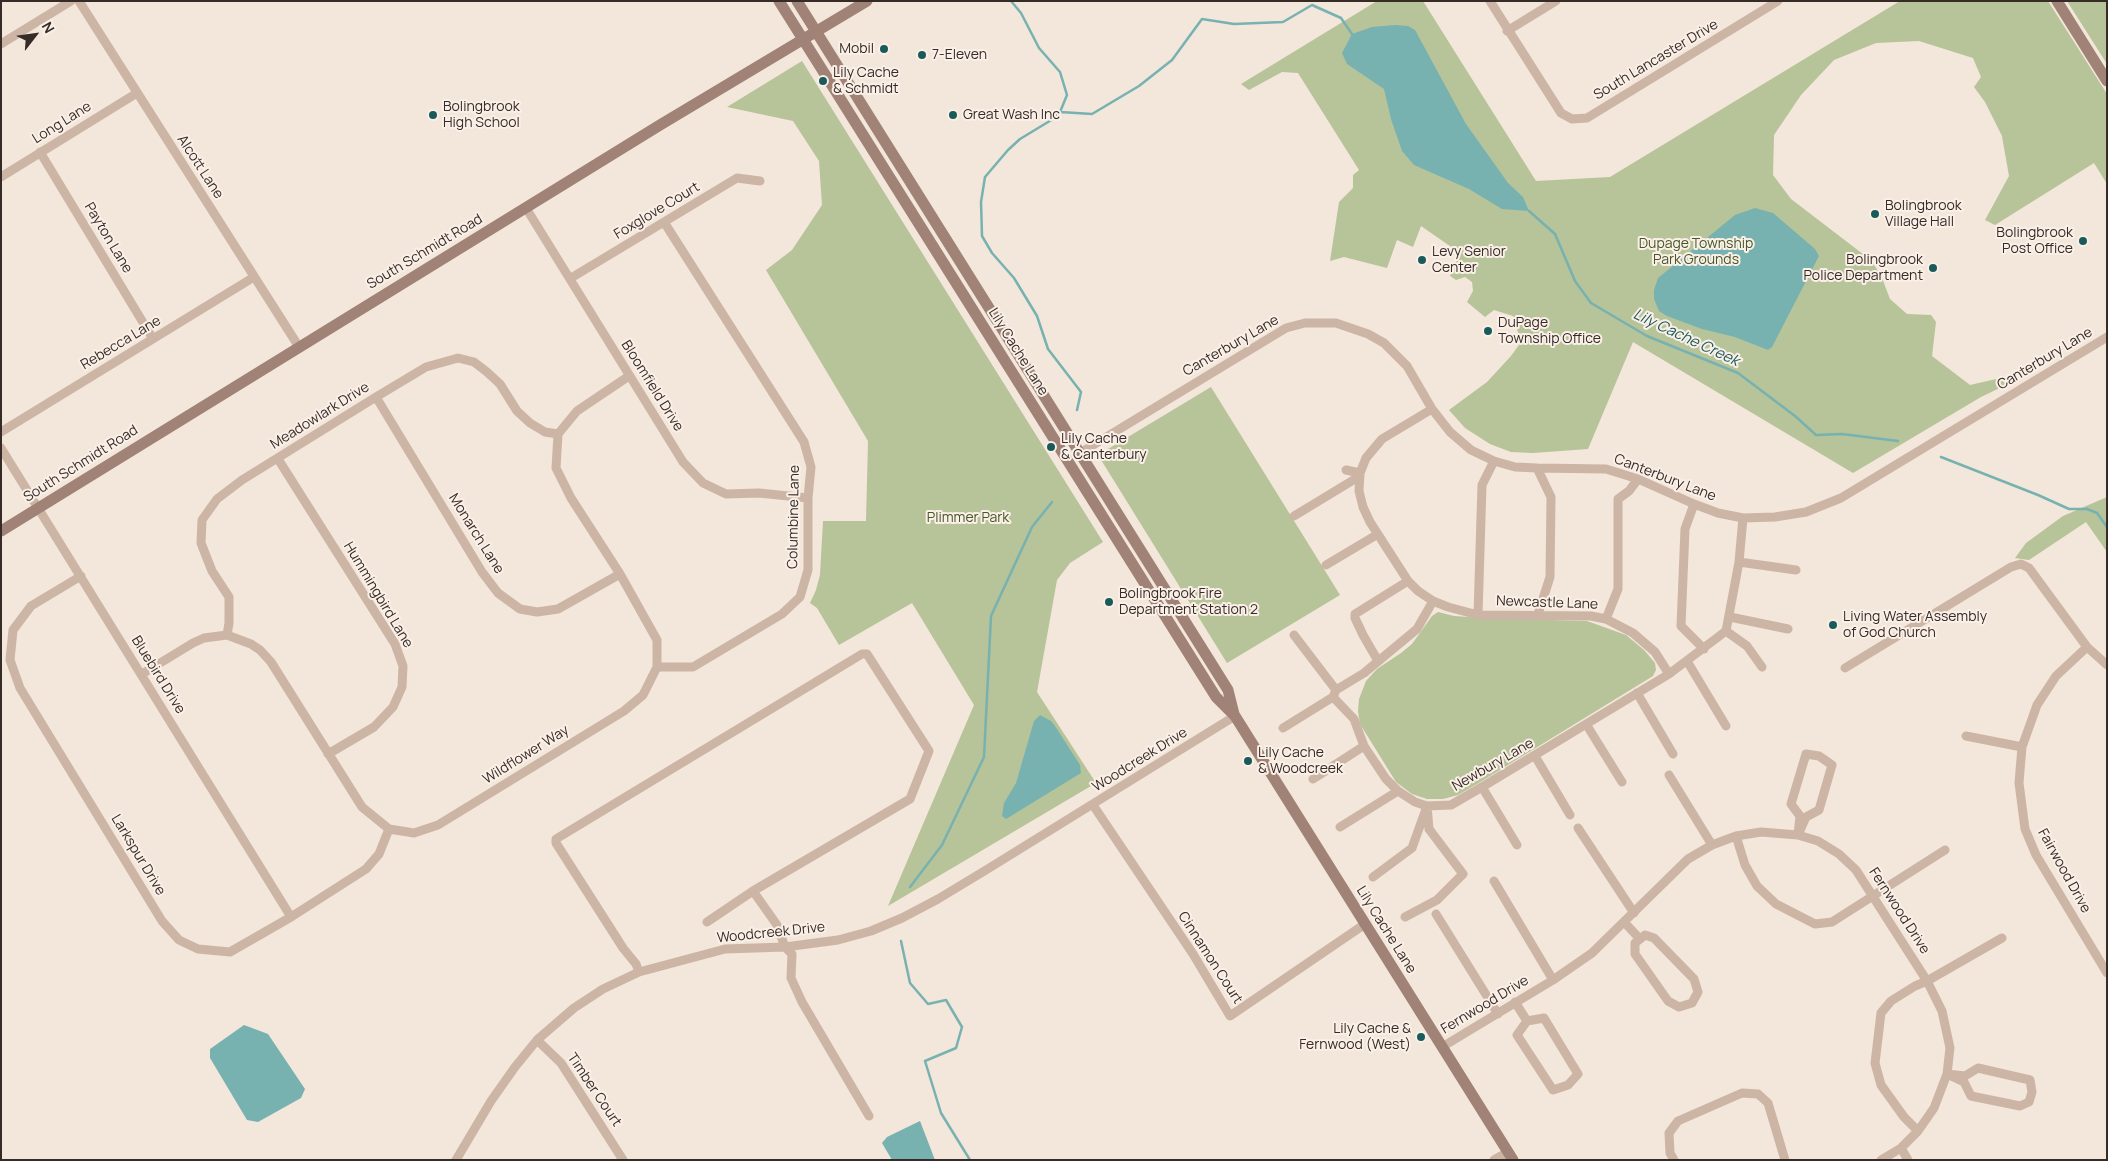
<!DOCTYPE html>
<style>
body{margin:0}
#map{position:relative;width:2108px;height:1161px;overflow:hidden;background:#f3e6da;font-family:Manrope,sans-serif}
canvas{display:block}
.frame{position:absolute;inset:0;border:2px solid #372b27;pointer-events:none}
.north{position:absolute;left:10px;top:10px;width:50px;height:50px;-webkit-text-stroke:4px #faf0e7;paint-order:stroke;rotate:60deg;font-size:14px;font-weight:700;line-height:20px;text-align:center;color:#372b27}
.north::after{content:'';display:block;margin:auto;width:18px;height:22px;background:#372b27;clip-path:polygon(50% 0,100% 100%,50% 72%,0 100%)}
</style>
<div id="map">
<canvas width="2108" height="1161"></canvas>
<div class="frame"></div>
<div class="north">N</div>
</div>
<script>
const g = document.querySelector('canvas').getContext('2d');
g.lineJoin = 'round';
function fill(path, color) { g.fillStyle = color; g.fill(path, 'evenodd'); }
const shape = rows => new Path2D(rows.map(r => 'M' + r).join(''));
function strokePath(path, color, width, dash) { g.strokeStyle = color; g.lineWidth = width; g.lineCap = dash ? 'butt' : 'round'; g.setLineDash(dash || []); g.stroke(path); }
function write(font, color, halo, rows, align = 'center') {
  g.font = font + ' Manrope,sans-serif'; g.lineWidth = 4; g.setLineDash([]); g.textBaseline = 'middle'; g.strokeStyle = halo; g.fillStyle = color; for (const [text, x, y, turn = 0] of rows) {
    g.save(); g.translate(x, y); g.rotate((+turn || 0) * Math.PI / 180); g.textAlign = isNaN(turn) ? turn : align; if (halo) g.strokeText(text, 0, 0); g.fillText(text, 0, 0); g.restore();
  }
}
const green = shape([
 [1377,1,1423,1,1536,181,1610,177,1900,1,2048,1,2107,94,2107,184,2094,163,1995,225,1985,220,2009,176,2002,136,1985,102,1974,87,1981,77,1973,58,1919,41,1876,43,1834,60,1801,95,1774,135,1773,175,1791,199,1872,261,1882,278,1890,299,1907,314,1931,315,1936,322,1932,356,1970,385,2005,377,2008,384,1981,397,1853,473,1633,342,1588,449,1533,453,1511,452,1490,444,1465,428,1449,410,1487,382,1511,356,1521,342,1513,316,1494,310,1485,317,1467,302,1473,291,1472,282,1465,277,1456,280,1450,276,1460,253,1421,226,1413,247,1397,240,1387,268,1344,257,1330,261,1339,202,1353,188,1353,175,1359,170,1298,73,1282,72,1249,90,1241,84],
 [2067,1,2107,1,2107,64],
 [802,61,1103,542,1070,563,1057,580,1037,692,1096,783,888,906,974,705,912,603,839,645,817,608,810,603,816,590,820,575,823,521,866,521,868,441,766,270,792,250,822,205,819,161,793,121,727,107],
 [1211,387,1340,595,1227,663,1098,455],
 [2107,497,2107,552,2086,522,2029,560,2015,558,2026,543,2063,516],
 [1438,612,1454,616,1483,618,1587,621,1626,635,1644,650,1655,663,1656,670,1653,676,1477,784,1458,795,1443,799,1427,799,1412,794,1396,782,1360,724,1358,711,1359,699,1366,681,1377,669,1401,653,1412,644,1432,616]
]);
const water = shape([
 [1395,25,1408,26,1415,30,1466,124,1508,183,1523,197,1529,211,1502,209,1469,189,1414,165,1402,151,1391,119,1384,89,1347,64,1342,53,1352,34,1372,27],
 [1755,208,1773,213,1815,249,1819,256,1772,347,1768,350,1735,337,1702,329,1667,316,1659,311,1654,299,1654,290,1658,278,1735,215],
 [1040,715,1051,721,1055,726,1080,765,1081,773,1006,819,1002,816,1004,803,1016,783,1034,721],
 [244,1025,268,1034,305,1089,301,1098,258,1122,247,1120,210,1058,210,1049],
 [920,1121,935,1160,892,1160,882,1143,887,1137]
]);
const stream = shape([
 [1011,1,1021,13,1039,48,1060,72,1067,95,1060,112,1053,119,1020,139,1008,150,985,177,981,202,982,236,992,253,1014,278,1037,316,1048,349,1081,392,1077,410],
 [1060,112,1092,114,1139,86,1172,60,1202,19,1234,24,1283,22,1312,5,1341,18,1352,34],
 [1529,211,1555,234,1575,281,1591,303,1647,336,1738,373,1795,416,1816,435,1842,434,1898,441],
 [1941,457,2038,495,2069,509,2087,509,2097,513,2107,527],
 [910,887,942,845,984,757,991,616,1032,527,1052,502],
 [901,941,910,983,928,1004,946,1000,962,1027,956,1048,925,1061,941,1113,970,1160]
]);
const street = shape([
 [79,1,299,347],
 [1490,1,1561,113,1572,119,1587,118,1778,1],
 [1507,31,1556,1],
 [1,44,71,1],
 [40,152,153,339],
 [1,177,137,93],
 [526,208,683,462,703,483,726,494,759,493,808,498],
 [571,278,737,178,760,181],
 [376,397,482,572,498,593,520,609,537,612,558,609,620,574],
 [1432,409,1382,439,1366,458,1360,473,1359,491,1363,507,1370,522,1408,581,1418,591,1433,601,1448,607,1478,615,1591,616,1606,619,1633,633,1655,652,1669,674],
 [1,432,254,277],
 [1,448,291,917],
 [1080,453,1286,328,1305,323,1336,323,1368,334,1384,343,1407,366,1432,409,1450,432,1471,450,1494,461,1515,467,1537,468,1606,469,1638,479,1694,504,1718,513,1743,518,1775,517,1806,512,1841,498,2107,337],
 [278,459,395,644,403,666,402,687,393,707,374,727,328,754],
 [1537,468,1551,497,1550,577,1538,614],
 [1346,470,1360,473],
 [1694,504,1685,529,1681,626,1704,649],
 [1294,516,1360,476],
 [1739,562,1796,570],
 [1326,565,1378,534],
 [81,576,31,606,13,630,10,660,20,688,162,921,179,940,198,949,230,952,291,917,366,869,379,854,389,829],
 [1433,601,1417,629,1364,673,1336,690,1333,697,1354,719,1364,746,1386,779,1398,791,1415,802,1427,806,1451,805,1482,787,1669,674,1726,631,1739,562,1743,518],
 [1478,615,1482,485,1494,461],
 [1730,617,1788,629],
 [1606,619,1618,589,1618,499,1629,491,1638,479],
 [1726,631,1747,646,1762,667],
 [227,635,229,623,229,597,212,571,201,543,202,520,217,499,242,480,376,397,426,367,458,358,474,362,487,372,500,384,517,411,530,423,545,432,558,434],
 [1294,635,1336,690],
 [2087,647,2056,676,2037,705,2022,747,2019,783,2025,829,2036,855,2107,973],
 [1378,661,1363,635,1355,618,1355,614,1408,581],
 [1687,661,1726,726],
 [657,667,693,667,782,614,800,597,808,570,808,498,811,467,804,442,664,222],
 [1845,668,2011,567,2021,564,2029,568,2087,647,2107,665],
 [142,674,193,643,204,638,227,635,251,644,260,650,271,662,362,807,389,829,414,833,438,825,624,711,643,695,657,667,657,640,620,574,571,498,556,468,558,434,577,411,629,376],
 [1637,693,1673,754],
 [1586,724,1622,782],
 [1283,728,1333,697],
 [1966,736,2022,747],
 [1806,754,1819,756,1832,765,1819,810,1806,817,1798,835,1800,816,1791,804,1806,754],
 [1535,756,1570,815],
 [1669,775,1712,845],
 [1313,779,1364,746],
 [1482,787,1517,845],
 [1093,805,1193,954,1230,1016,1365,924],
 [1340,827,1398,791],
 [1578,828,1634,913],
 [1736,836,1745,865,1757,886,1776,904,1815,924,1832,922,1945,850],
 [1373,877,1412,848,1426,809],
 [1494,881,1553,980],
 [753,891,777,925,785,947,792,954,791,978,802,1002,869,1116],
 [1436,914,1498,1014],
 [1405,917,1437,900,1463,874,1429,829,1427,806],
 [1625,923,1639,938],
 [1645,935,1654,938,1694,979,1698,992,1692,1003,1679,1007,1668,1001,1635,954,1635,943,1645,935],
 [639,972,636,964,623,948,556,843,556,839,862,654,867,654,929,751,910,799,753,891,707,922],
 [1515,1002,1527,1021,1517,1035,1553,1090,1568,1085,1578,1074,1544,1018,1527,1021],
 [537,1040,561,1063,623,1160],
 [1442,1047,1553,980,1592,953,1688,859,1712,845,1736,836,1761,832,1798,835,1818,841,1839,854,1856,870,1927,981,1942,1011,1950,1048,1947,1074,1934,1108,1918,1131,1901,1148,1881,1160],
 [1978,1068,2030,1080,2032,1092,2029,1102,2020,1106,1971,1096,1964,1082,1947,1074,1965,1076,1978,1068],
 [1918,1131,1904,1117,1881,1085,1875,1063,1881,1013,1891,1001,1915,986,1927,981,2002,938],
 [1901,1148,1908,1160],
 [456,1160,491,1101,515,1067,537,1040,574,1008,603,989,639,972,725,949,785,947,838,940,871,931,902,918,938,899,986,870,1235,716],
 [1494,1160,1508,1152],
 [1674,1160,1670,1153,1669,1133,1678,1121,1742,1093,1758,1094,1768,1103,1785,1160]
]);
const secondary = shape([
 [779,1,1216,697,1235,716,1513,1160],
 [797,1,1228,690,1234,714],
 [2057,1,2107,81],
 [1,531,660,125,867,1]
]);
const markers = [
 [884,49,5,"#1a5a5b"],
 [922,55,5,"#1a5a5b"],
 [823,81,5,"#1a5a5b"],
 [433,115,5,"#1a5a5b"],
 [953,115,5,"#1a5a5b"],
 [1875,214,5,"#1a5a5b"],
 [2083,241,5,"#1a5a5b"],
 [1422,260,5,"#1a5a5b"],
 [1933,268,5,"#1a5a5b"],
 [1488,331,5,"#1a5a5b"],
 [1051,447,5,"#1a5a5b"],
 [1109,602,5,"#1a5a5b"],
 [1833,625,5,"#1a5a5b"],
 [1248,761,5,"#1a5a5b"],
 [1421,1037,5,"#1a5a5b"]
];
const poiNames = [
 ["Mobil",874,49,"right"],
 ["7-Eleven",932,55],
 ["Lily Cache",833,73],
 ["& Schmidt",833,89],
 ["Bolingbrook",443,107],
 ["High School",443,123],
 ["Great Wash Inc",963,115],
 ["Bolingbrook",1885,206],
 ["Village Hall",1885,222],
 ["Bolingbrook",2073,233,"right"],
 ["Post Office",2073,249,"right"],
 ["Levy Senior",1432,252],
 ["Center",1432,268],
 ["Bolingbrook",1923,260,"right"],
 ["Police Department",1923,276,"right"],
 ["DuPage",1498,323],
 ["Township Office",1498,339],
 ["Lily Cache",1061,439],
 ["& Canterbury",1061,455],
 ["Bolingbrook Fire",1119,594],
 ["Department Station 2",1119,610],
 ["Living Water Assembly",1843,617],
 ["of God Church",1843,633],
 ["Lily Cache",1258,753],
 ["& Woodcreek",1258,769],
 ["Lily Cache &",1411,1029,"right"],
 ["Fernwood (West)",1411,1045,"right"]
];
const streetNames = [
 ["South Lancaster Drive",1656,60,-31],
 ["Long Lane",62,123,-32],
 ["Alcott Lane",200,167,57],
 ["Foxglove Court",657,211,-31],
 ["Payton Lane",108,238,59],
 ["South Schmidt Road",425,252,-31],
 ["Rebecca Lane",121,343,-31],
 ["Canterbury Lane",1231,346,-30],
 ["Lily Cache Lane",1018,352,58],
 ["Canterbury Lane",2045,359,-31],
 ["Bloomfield Drive",652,386,58],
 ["Meadowlark Drive",320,416,-32],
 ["South Schmidt Road",81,464,-32],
 ["Canterbury Lane",1665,478,21],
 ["Columbine Lane",794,517,-89],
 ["Monarch Lane",476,534,58],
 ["Hummingbird Lane",378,595,59],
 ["Newcastle Lane",1547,603,2],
 ["Bluebird Drive",158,675,58],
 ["Wildflower Way",526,755,-32],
 ["Woodcreek Drive",1140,760,-32],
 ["Newbury Lane",1493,765,-30],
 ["Larkspur Drive",138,855,59],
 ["Fairwood Drive",2064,871,61],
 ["Fernwood Drive",1899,911,57],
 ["Lily Cache Lane",1386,930,58],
 ["Woodcreek Drive",771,933,-6],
 ["Cinnamon Court",1210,958,57],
 ["Fernwood Drive",1485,1005,-31],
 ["Timber Court",594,1090,56]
];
const parkNames = [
 ["Dupage Township",1696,244],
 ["Park Grounds",1696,260],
 ["Plimmer Park",968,518]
];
const waterNames = [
 ["Lily Cache Creek",1686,338,25]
];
fill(green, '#b7c399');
fill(water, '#77b2b1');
strokePath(stream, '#77b2b1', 2.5);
strokePath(street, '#ccb5a5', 9);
strokePath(secondary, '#a08376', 11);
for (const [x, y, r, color] of markers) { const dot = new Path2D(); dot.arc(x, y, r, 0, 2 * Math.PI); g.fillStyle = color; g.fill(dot); strokePath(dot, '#faf0e7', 2); }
write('14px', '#372b27', '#faf0e7', poiNames, 'left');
write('14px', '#372b27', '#faf0e7', streetNames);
write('14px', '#485729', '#faf0e7', parkNames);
write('italic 15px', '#1a5a5b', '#faf0e7', waterNames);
</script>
